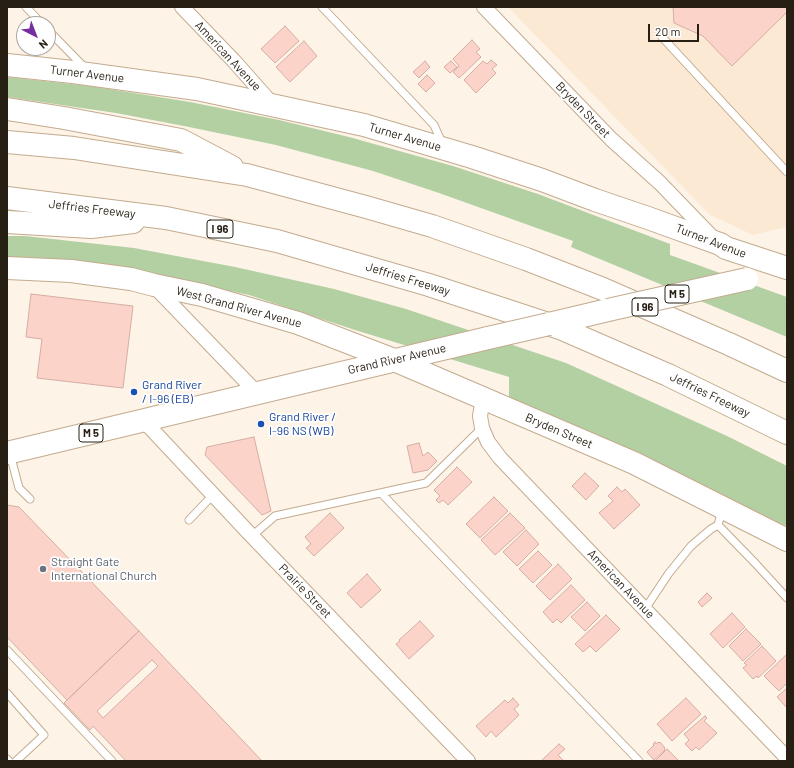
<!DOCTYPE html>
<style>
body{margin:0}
#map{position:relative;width:794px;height:768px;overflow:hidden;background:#fdf3e7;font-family:Barlow,sans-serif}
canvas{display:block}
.frame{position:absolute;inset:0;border:8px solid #271f13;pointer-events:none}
.north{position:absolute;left:16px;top:16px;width:40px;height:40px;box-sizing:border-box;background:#fff;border:1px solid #a9a5a1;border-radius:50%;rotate:138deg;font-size:11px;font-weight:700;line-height:16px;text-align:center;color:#271f13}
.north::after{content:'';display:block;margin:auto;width:14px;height:18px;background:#762da0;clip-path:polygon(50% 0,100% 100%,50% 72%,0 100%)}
.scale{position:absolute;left:648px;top:24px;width:51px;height:18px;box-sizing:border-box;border:2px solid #271f13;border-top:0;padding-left:5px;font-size:12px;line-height:14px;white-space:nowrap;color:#271f13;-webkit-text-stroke:3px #fff;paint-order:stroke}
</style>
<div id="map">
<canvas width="794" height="768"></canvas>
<div class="frame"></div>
<div class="north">N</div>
<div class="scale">20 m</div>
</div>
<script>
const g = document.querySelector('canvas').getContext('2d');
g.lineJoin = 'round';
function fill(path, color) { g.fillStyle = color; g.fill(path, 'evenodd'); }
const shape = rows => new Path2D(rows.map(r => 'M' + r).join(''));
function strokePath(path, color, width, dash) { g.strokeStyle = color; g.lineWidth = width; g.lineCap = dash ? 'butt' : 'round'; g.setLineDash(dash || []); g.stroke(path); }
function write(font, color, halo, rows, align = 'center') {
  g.font = font + ' Barlow,sans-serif'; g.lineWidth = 3.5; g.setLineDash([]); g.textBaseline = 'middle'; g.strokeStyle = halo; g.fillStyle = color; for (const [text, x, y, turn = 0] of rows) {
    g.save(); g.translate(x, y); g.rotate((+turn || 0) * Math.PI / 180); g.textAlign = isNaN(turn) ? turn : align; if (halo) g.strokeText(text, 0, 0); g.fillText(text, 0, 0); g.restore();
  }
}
const built = shape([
 [508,7,787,7,787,227,753,235,710,215]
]);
const green = shape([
 [7,77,90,86,190,102,279,120,349,137,453,166,538,194,670,244,670,255,787,297,787,337,571,247,573,241,439,193,373,171,276,145,189,127,116,113,7,97],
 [7,236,25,236,134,248,235,267,334,289,406,309,566,363,727,436,787,466,787,526,774,521,509,397,509,377,355,330,249,295,149,274,7,258]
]);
const building = shape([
 [673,7,787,7,787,12,732,66,703,36,674,23,673,7],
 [285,26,299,41,275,63,261,49,285,26],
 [472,40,480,49,476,52,481,57,459,78,453,72,459,66,453,59,472,40],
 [304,41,317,56,290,82,276,67,304,41],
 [491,60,497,65,492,69,496,73,476,93,464,80,483,61,487,64,491,60],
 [425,61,430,67,419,78,413,72,425,61],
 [451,61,457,67,450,73,444,67,451,61],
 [427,75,435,83,426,92,418,84,427,75],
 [31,294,133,306,123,388,37,378,42,339,26,337,31,294],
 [254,437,271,511,262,515,205,455,207,447,254,437],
 [419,443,423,456,428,452,437,461,428,470,413,473,407,446,419,443],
 [457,467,472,482,448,505,443,500,439,503,436,500,440,496,434,490,457,467],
 [585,473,599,486,586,500,572,486,585,473],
 [617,487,622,492,625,489,640,505,614,529,599,513,613,501,608,496,617,487],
 [494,497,508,511,480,538,466,524,494,497],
 [7,505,19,507,139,631,67,700,7,637,7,505],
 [330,513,344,528,314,556,306,548,311,544,305,537,330,513],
 [510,513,525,528,495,555,481,540,510,513],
 [526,530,539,544,517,566,503,552,526,530],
 [538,551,552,565,533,583,519,569,538,551],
 [558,564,572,579,550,600,536,586,558,564],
 [367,574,381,590,361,608,347,593,367,574],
 [571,585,585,600,561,623,557,619,553,623,543,612,571,585],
 [707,593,712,598,702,607,698,602,707,593],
 [587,602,600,616,585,631,571,617,587,602],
 [732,613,745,627,723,648,710,634,732,613],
 [606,615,620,629,596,652,590,646,583,652,575,644,606,615],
 [420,621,434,636,409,659,396,644,400,641,399,640,420,621],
 [746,629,761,644,743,661,729,646,746,629],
 [139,631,262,761,126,761,93,726,90,730,64,703,139,631],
 [152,660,158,666,103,718,97,711,152,660],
 [762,646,776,661,758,678,757,676,753,679,743,668,747,665,744,663,762,646],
 [787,654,787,683,779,691,764,676,787,654],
 [787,688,787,708,777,697,787,688],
 [513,698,519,705,514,709,519,715,496,737,491,731,486,737,476,726,505,700,508,703,513,698],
 [686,698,701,714,672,741,657,724,686,698],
 [705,716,707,718,704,721,717,733,699,750,696,747,692,751,685,744,689,740,684,734,705,716],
 [655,742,656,744,658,742,659,743,660,742,665,748,664,749,665,750,654,760,647,752,654,745,653,744,655,742],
 [559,744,565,749,558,755,564,761,541,761,559,744],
 [667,749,679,761,655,761,667,749]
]);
const service = shape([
 [26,7,42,24],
 [322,7,434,125,442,143],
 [48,30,84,67],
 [662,37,787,172],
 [10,454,19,488,30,499],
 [381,493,639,761],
 [722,510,718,525,756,564,787,598],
 [189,520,213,495],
 [252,536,275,516,426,483,482,428],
 [645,609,669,573,691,546,711,529,718,525],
 [7,650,112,761],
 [7,693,44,735,16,761],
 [7,759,9,761]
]);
const minor = shape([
 [182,7,234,61,273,105],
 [484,7,611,139,660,183,714,239],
 [154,286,257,393],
 [483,398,480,416,482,428,488,442,500,458,787,758],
 [143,420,248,532,468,761]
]);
const primary = shape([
 [7,65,73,72,197,89,364,125,472,157,542,180,595,200,648,218,720,244,726,248,787,268],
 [7,268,71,271,131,279,154,285,202,295,298,323,394,360,634,463,787,540],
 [549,324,608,310],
 [7,453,488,338]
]);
const motorway = shape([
 [7,109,64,118,181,140,232,167],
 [7,142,74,148,247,175,366,207,432,226,526,259,603,289,729,344,787,371],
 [7,198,166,218,277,241,429,285,560,328,668,375,787,433],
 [7,222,91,227,133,222]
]);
const primaryBridge = shape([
 [608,310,747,279],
 [488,338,549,324]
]);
const markers = [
 [134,392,4,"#1a4fb4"],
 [261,424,4,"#1a4fb4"],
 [43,569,4,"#6b7280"]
];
const shields = [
 [220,229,26],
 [677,294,24],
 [645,307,26],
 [91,433,24]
];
const shieldNames = [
 ["I 96",220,229],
 ["M 5",677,294],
 ["I 96",645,307],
 ["M 5",91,433]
];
const streetNames = [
 ["American Avenue",228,56,47],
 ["Turner Avenue",87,74,7],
 ["Bryden Street",583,110,46],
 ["Turner Avenue",405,137,16],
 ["Jeffries Freeway",92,209,7],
 ["Turner Avenue",711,241,21],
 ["Jeffries Freeway",408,279,17],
 ["West Grand River Avenue",239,307,15],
 ["Grand River Avenue",397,359,-13],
 ["Jeffries Freeway",710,395,26],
 ["Bryden Street",559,431,23],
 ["American Avenue",621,584,46],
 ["Prairie Street",305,591,46]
];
const transitNames = [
 ["Grand River",142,385],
 ["/ I-96 (EB)",142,399],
 ["Grand River /",269,417],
 ["I-96 NS (WB)",269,431]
];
const worshipNames = [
 ["Straight Gate",51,562],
 ["International Church",51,576]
];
fill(built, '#fbe9d3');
fill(green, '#b3d0a3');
fill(building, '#fcd3c9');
strokePath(building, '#d5ada4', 1);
strokePath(service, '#c3ab8e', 9);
strokePath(minor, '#c3ab8e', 16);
strokePath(primary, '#c3ab8e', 24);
strokePath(motorway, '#c3ab8e', 24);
strokePath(service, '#fff', 7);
strokePath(minor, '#fff', 14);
strokePath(primary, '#fff', 22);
strokePath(motorway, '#fff', 22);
strokePath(primaryBridge, '#c3ab8e', 24, []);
strokePath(primaryBridge, '#fff', 22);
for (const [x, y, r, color] of markers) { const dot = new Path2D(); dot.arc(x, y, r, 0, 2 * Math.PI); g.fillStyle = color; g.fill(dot); strokePath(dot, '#fff', 1.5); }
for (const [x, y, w] of shields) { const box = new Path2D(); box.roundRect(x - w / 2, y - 9, w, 18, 3); g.fillStyle = '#fff'; g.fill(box); strokePath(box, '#271f13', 1); }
write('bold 11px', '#271f13', null, shieldNames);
write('12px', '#271f13', '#fff', streetNames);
write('12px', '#164399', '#fff', transitNames, 'left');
write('12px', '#5b616d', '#fff', worshipNames, 'left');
</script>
